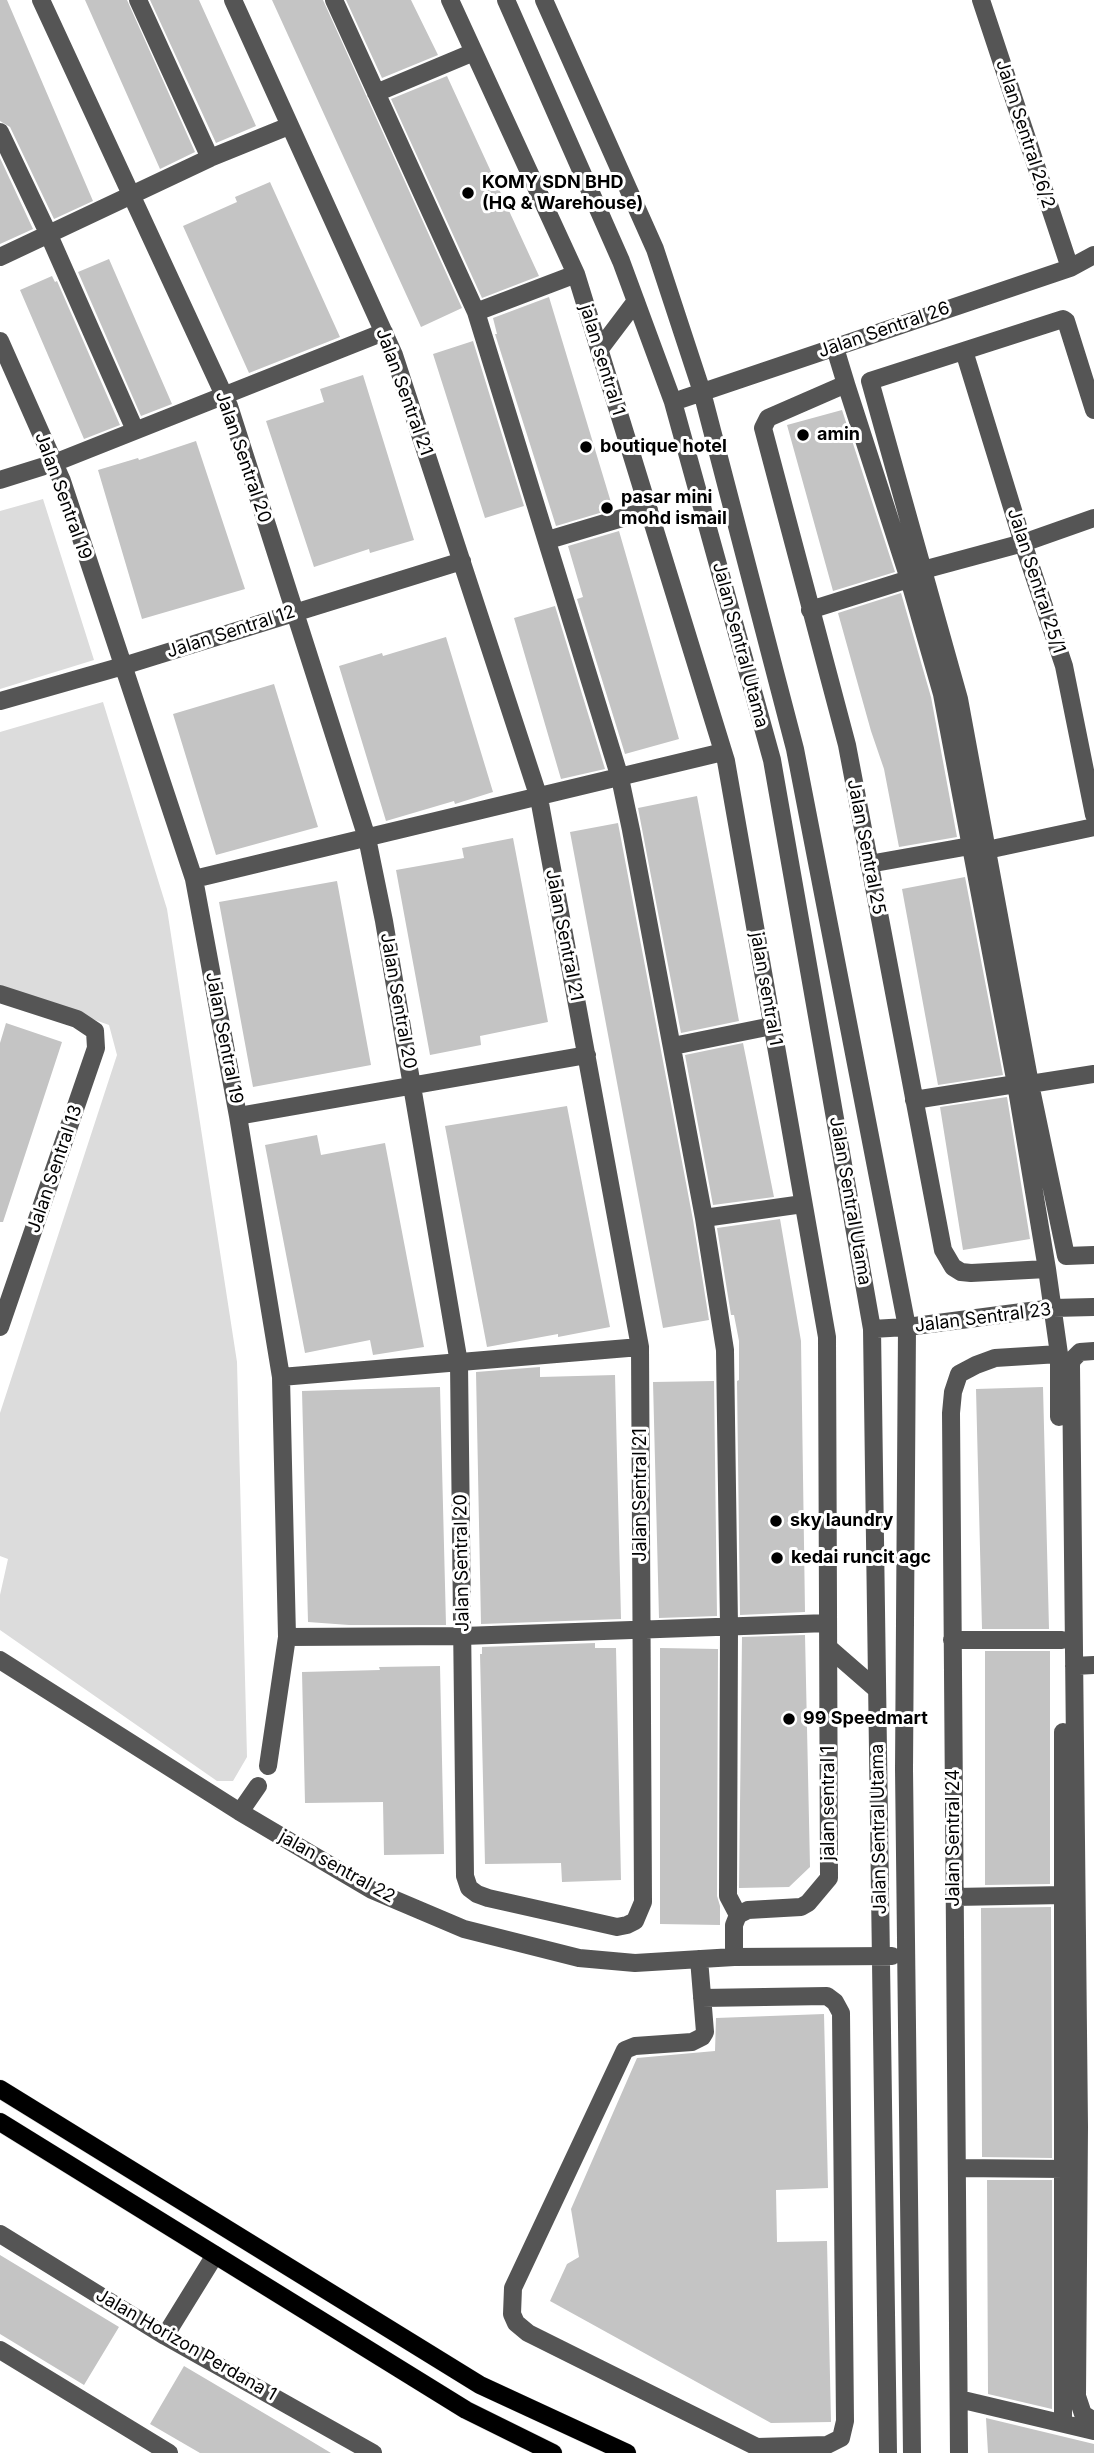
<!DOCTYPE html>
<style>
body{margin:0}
canvas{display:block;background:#fff}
</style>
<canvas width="1094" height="2453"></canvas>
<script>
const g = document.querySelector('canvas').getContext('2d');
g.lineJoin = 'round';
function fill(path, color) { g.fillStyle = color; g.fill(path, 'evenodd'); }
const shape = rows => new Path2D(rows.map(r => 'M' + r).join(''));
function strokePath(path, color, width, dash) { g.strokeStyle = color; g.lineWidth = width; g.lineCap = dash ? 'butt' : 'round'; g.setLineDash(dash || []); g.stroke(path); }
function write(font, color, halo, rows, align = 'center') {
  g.font = font + ' Inter,sans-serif'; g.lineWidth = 6; g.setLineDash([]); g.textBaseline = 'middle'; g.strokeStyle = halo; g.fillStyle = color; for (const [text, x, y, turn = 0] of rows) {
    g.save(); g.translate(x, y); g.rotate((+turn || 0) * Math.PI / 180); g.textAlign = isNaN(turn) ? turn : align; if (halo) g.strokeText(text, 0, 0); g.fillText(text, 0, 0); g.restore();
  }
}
const green = shape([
 [43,499,94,660,0,689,0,511],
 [103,702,167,909,237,1362,247,1757,233,1781,217,1781,0,1630,0,1595,8,1559,0,1556,0,1413,117,1055,109,1025,0,986,0,732]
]);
const building = shape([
 [0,0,7,0,93,201,54,219,10,127,0,121],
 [85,0,127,0,195,152,160,169],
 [150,0,199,0,256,126,216,143],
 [272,0,323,0,462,308,421,327],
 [346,0,411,0,438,55,382,78],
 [447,76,539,276,482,298,391,99],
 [0,158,33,229,0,244],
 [270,182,340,337,249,373,183,226,237,202,235,197],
 [109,259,172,404,141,416,78,272],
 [52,276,55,282,57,281,120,425,84,439,20,290],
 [549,297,613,509,556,526,495,334,497,334,493,318],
 [473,341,524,506,485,518,433,354],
 [363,375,414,540,370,553,369,549,314,567,266,421,324,402,320,389],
 [842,410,895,572,833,591,787,425],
 [196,441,245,589,142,619,98,470,138,458,139,460],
 [619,531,679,739,625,754,577,599,583,597,568,546],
 [901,593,931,697,957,837,899,847,884,769,871,731,838,613],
 [555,606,605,769,561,779,514,618],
 [446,637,493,792,455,804,454,801,386,821,339,666,382,653,383,656],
 [274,684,318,827,216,855,173,714],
 [697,796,739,1021,681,1033,638,808],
 [618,823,693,1220,709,1320,663,1328,570,832],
 [513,838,548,1022,480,1036,481,1045,430,1055,396,870,464,858,462,848],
 [965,877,1003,1075,938,1085,902,889],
 [337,881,371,1065,253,1087,219,902],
 [6,1023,62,1042,3,1222,0,1222,0,1043],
 [743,1043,774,1197,713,1205,685,1055],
 [1007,1097,1030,1239,963,1250,940,1107],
 [567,1106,610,1327,558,1337,558,1334,487,1347,445,1126],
 [317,1135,321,1155,385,1143,424,1347,373,1355,370,1340,305,1353,265,1145],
 [780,1219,801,1341,805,1612,740,1615,737,1381,739,1380,739,1341,734,1315,731,1315,717,1228],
 [540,1367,540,1377,615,1375,621,1619,481,1624,476,1372],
 [714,1381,717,1616,659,1618,653,1382],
 [440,1387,446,1625,349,1625,308,1622,302,1391],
 [1043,1387,1049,1629,982,1629,976,1389],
 [805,1635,810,1867,789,1887,739,1888,742,1637],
 [595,1643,595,1648,616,1648,621,1880,562,1882,561,1863,485,1864,480,1654,482,1654,482,1647],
 [660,1648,718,1649,717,1896,720,1906,720,1925,660,1924],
 [985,1651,1050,1651,1050,1884,985,1885],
 [440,1666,444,1854,384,1855,383,1802,305,1803,302,1672,380,1670,379,1667],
 [1051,1907,1052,2158,982,2157,981,1908],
 [824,2014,828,2188,776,2190,777,2242,827,2241,831,2422,771,2423,550,2301,567,2264,579,2257,571,2209,637,2058,715,2051,716,2018],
 [987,2180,1052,2180,1052,2409,988,2394],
 [0,2255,119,2327,84,2385,0,2334],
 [184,2366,301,2435,331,2453,200,2453,150,2424],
 [986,2418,1094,2444,1094,2453,988,2453]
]);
const minor = shape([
 [41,0,229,406,367,838,384,921,459,1363,465,1876,469,1888,477,1894,488,1898,617,1927,627,1925,635,1921,643,1902,640,1347,539,798,394,355,233,0],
 [138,0,210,158],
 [334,0,476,312,620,778,631,830,704,1218,725,1350,729,1626,728,1896,738,1915],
 [450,0,576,274,726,761,827,1337,829,1878,808,1903,801,1907,748,1910,738,1915,734,1925,734,1957],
 [506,0,621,261,673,402,772,760,872,1329,888,2453],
 [544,0,655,249,702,392,795,749,907,1327,904,1769,912,2453],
 [981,0,1070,268],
 [376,93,474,52],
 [0,132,48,233,135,430],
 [0,257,210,158,289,126],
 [476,312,576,274],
 [0,341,62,481,194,879,238,1116,281,1377,287,1637,268,1766],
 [835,348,846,384,768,418,763,428,847,745,943,1250,953,1267,961,1272,971,1273,1047,1269,1059,1354,995,1358,976,1365,959,1374,953,1392,951,1413,959,2453],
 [599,350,636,301],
 [964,351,1023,543,1064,666,1094,815],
 [846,384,909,579,942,694,1016,1084,1047,1269],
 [673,402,1070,268,1094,255],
 [1094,410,1066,321,1063,319,870,381,959,699,1030,1084,1066,1256,1094,1255],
 [0,480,54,463,384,332],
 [548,540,649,510],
 [923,570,1023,543,1094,518],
 [810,610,909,579],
 [0,701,123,666,462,561],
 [987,850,1094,827],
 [869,864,970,846],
 [194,879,723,752],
 [0,994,77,1019,95,1031,96,1048,0,1327],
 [673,1046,772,1026],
 [1030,1084,1094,1074],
 [914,1100,1016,1084],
 [238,1116,587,1055],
 [704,1218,803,1204],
 [872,1329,907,1327,1053,1308,1094,1307],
 [1094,1351,1080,1352,1072,1360,1071,1365,1079,2127,1077,2396,1083,2414,1094,2421],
 [1059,1354,1059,1417],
 [281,1377,640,1347],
 [287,1637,463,1636,828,1623],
 [952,1640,1062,1640],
 [829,1648,875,1688],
 [0,1660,240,1812,372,1890,464,1929,579,1958,635,1963,734,1957,892,1956],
 [1074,1666,1094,1665],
 [1063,1732,1063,2423],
 [240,1812,258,1786],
 [954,1897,1064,1895],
 [699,1959,705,2032,702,2037,692,2042,635,2046,625,2050,513,2288,512,2314,516,2323,528,2333,757,2447,827,2445,841,2438,845,2421,841,2013,835,2002,827,1996,702,1998],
 [957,2168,1064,2169],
 [0,2234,165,2336,373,2453],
 [165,2336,215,2255],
 [0,2350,169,2453],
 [959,2399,1094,2431]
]);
const major = shape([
 [0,2089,480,2385,627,2453],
 [0,2122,466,2410,553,2453]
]);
const markers = [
 [468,193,7,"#000"],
 [803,435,7,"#000"],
 [586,447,7,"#000"],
 [607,508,7,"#000"],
 [776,1521,7,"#000"],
 [777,1558,7,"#000"],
 [789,1719,7,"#000"]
];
const streetNames = [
 ["Jalan Sentral 26/2",1025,134,72],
 ["Jalan Sentral 26",884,330,-19],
 ["jalan sentral 1",602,360,73],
 ["Jalan Sentral 21",404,392,70],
 ["Jalan Sentral 20",243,457,71],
 ["Jalan Sentral 19",63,496,70],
 ["Jalan Sentral 25/1",1036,581,72],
 ["Jalan Sentral 12",231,632,-18],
 ["Jalan Sentral Utama",740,645,75],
 ["Jalan Sentral 25",866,847,79],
 ["Jalan Sentral 21",564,935,79],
 ["jalan sentral 1",766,989,80],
 ["Jalan Sentral 20",398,1001,80],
 ["Jalan Sentral 19",224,1038,79],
 ["Jalan Sentral 13",55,1169,-71],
 ["Jalan Sentral Utama",850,1201,80],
 ["Jalan Sentral 23",983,1318,-7],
 ["Jalan Sentral 21",641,1495,-90],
 ["Jalan Sentral 20",462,1563,-91],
 ["jalan sentral 1",829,1803,-90],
 ["Jalan Sentral Utama",879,1829,-91],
 ["Jalan Sentral 24",954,1838,-90],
 ["jalan sentral 22",337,1867,29],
 ["Jalan Horizon Perdana 1",186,2345,30]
];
const poiNames = [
 ["KOMY SDN BHD",482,183],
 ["(HQ & Warehouse)",482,204],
 ["amin",817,435],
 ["boutique hotel",600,447],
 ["pasar mini",621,498],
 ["mohd ismail",621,519],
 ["sky laundry",790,1521],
 ["kedai runcit agc",791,1558],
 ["99 Speedmart",803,1719]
];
fill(green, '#dcdcdc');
fill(building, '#c4c4c4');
strokePath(major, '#dbdbdb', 19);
strokePath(minor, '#555', 18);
strokePath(major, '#000', 18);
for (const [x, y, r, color] of markers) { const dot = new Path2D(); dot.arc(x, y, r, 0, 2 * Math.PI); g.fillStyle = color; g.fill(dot); strokePath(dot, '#fff', 2.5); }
write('18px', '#000', '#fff', streetNames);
write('bold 18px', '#000', '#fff', poiNames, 'left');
</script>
